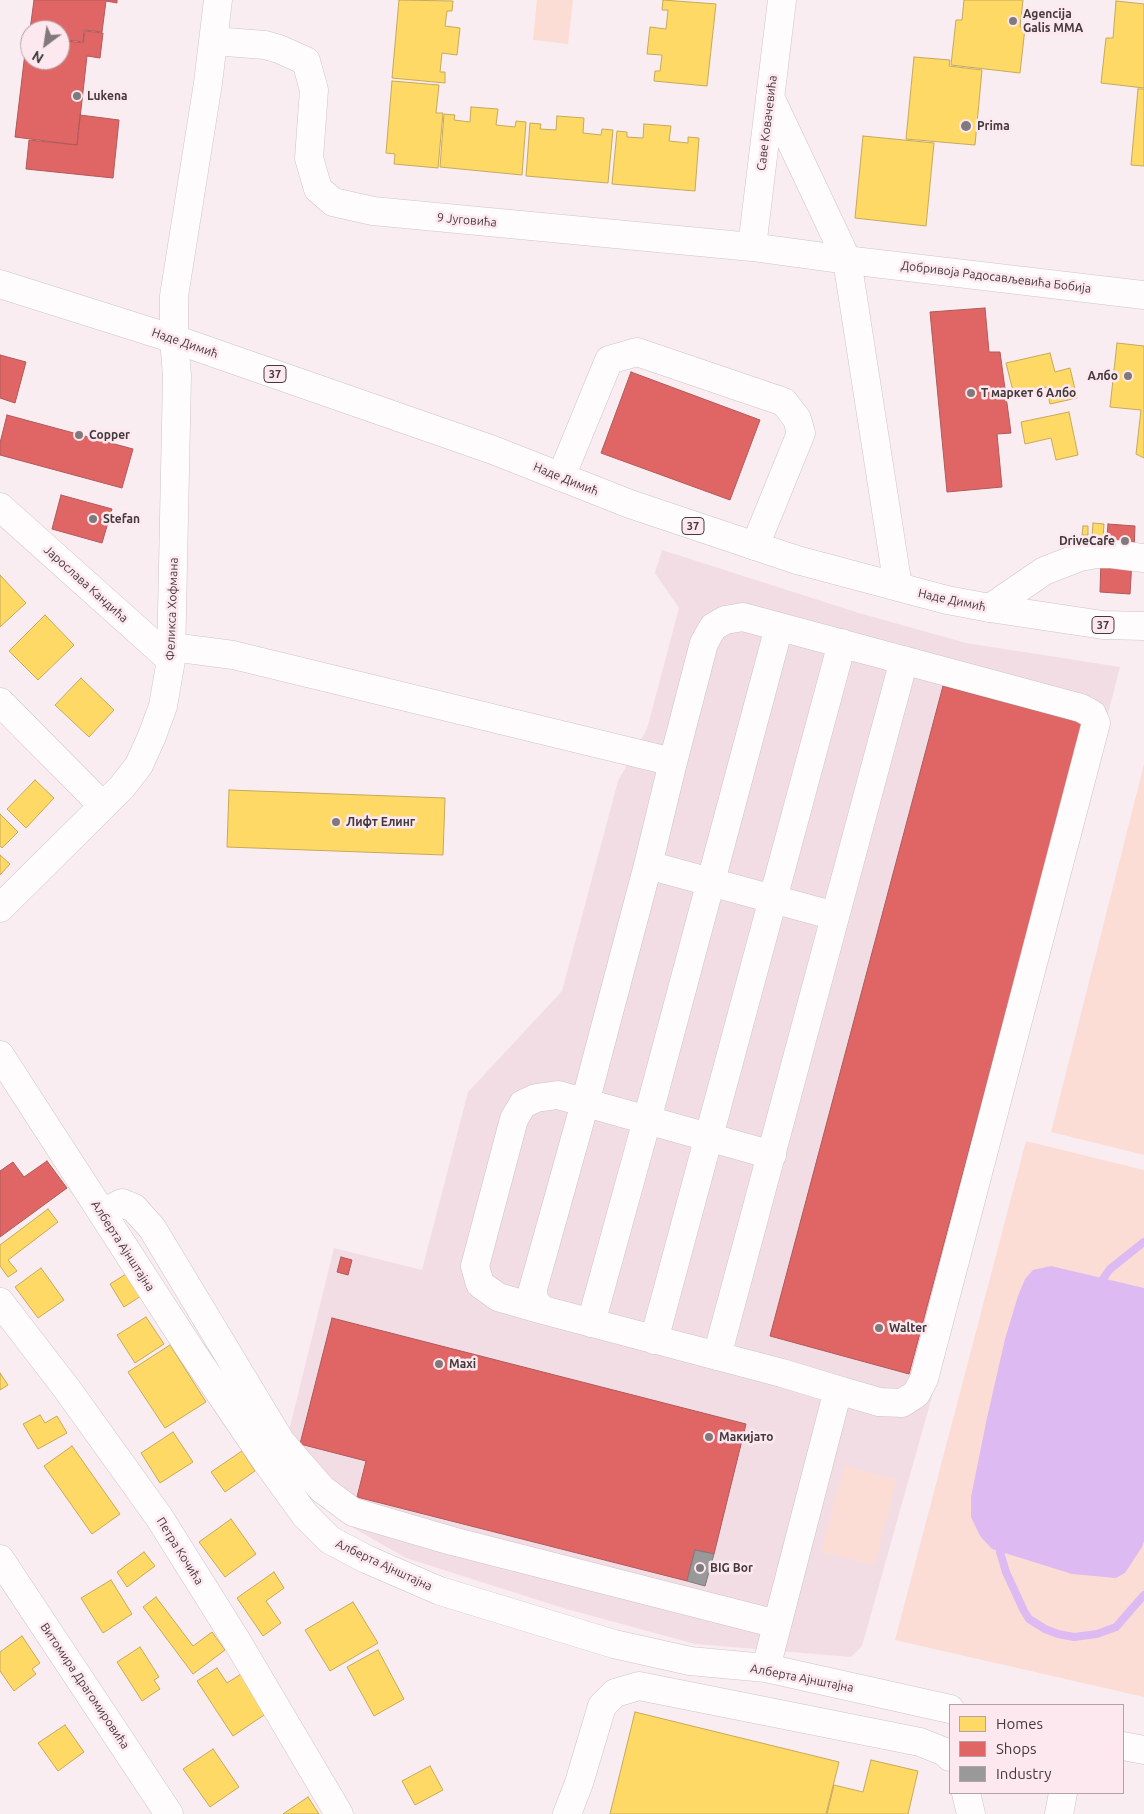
<!DOCTYPE html>
<meta charset="utf-8">
<style>
body{margin:0}
#map{position:relative;width:1144px;height:1814px;overflow:hidden;background:#f9edf1;font-family:Ubuntu,sans-serif}
canvas{display:block}
.legend{position:absolute;left:949px;top:1704px;width:175px;height:90px;box-sizing:border-box;background:#fee8ef;border:1px solid #b3a2a8;margin:0;padding:6px 9px;list-style:none;font-size:15px;color:#423a3d}
.legend li{display:flex;align-items:center;gap:10px;height:25px}
.legend b{width:25px;border:1px solid #b3a2a8}
.north{position:absolute;left:20px;top:20px;width:50px;height:50px;box-sizing:border-box;background:#fee8ef;border:1px solid #b3a2a8;border-radius:50%;rotate:211deg;font-size:14px;font-weight:700;line-height:20px;text-align:center;color:#423a3d}
.north::after{content:'';display:block;margin:auto;width:18px;height:22px;background:#82797c;clip-path:polygon(50% 0,100% 100%,50% 72%,0 100%)}
</style>
<div id="map">
<canvas width="1144" height="1814"></canvas>
<ul class="legend">
<li><b style="height:14px;background:#ffd966"></b>Homes</li>
<li><b style="height:14px;background:#e06666"></b>Shops</li>
<li><b style="height:14px;background:#999"></b>Industry</li>
</ul>
<div class="north">N</div>
</div>
<script>
const g = document.querySelector('canvas').getContext('2d');
g.lineJoin = 'round';
function fill(path, color) { g.fillStyle = color; g.fill(path, 'evenodd'); }
const shape = rows => new Path2D(rows.map(r => 'M' + r).join(''));
function strokePath(path, color, width, dash) { g.strokeStyle = color; g.lineWidth = width; g.lineCap = dash ? 'butt' : 'round'; g.setLineDash(dash || []); g.stroke(path); }
function write(font, color, halo, rows, align = 'center') {
  g.font = font + ' Ubuntu,sans-serif'; g.lineWidth = 5; g.setLineDash([]); g.textBaseline = 'middle'; g.strokeStyle = halo; g.fillStyle = color; for (const [text, x, y, turn = 0] of rows) {
    g.save(); g.translate(x, y); g.rotate((+turn || 0) * Math.PI / 180); g.textAlign = isNaN(turn) ? turn : align; if (halo) g.strokeText(text, 0, 0); g.fillText(text, 0, 0); g.restore();
  }
}
const built = shape([
 [662,550,859,613,966,643,1120,667,935,1386,862,1646,851,1657,695,1644,563,1608,406,1558,350,1526,286,1443,334,1248,422,1270,468,1092,562,991,618,781,647,729,679,608,655,573]
]);
const green = shape([
 [537,0,573,0,568,44,533,40],
 [1144,764,1144,1155,1051,1132],
 [1026,1141,1144,1170,1144,1697,895,1640],
 [844,1466,897,1480,874,1565,821,1552]
]);
const water = shape([
 [1051,1266,1144,1288,1144,1541,1142,1547,1125,1573,1116,1578,1072,1574,992,1549,980,1536,971,1517,971,1497,987,1418,1005,1339,1018,1296,1025,1279,1033,1270]
]);
const homes = shape([
 [399,0,453,1,452,11,447,11,445,26,460,28,457,55,442,53,440,72,445,72,445,83,392,78,399,0],
 [663,0,716,4,707,86,654,81,655,71,660,71,662,55,647,54,650,27,666,29,668,10,662,10,663,0],
 [964,0,1023,0,1020,27,1025,28,1020,73,951,65,956,20,962,20,964,0],
 [1116,1,1144,4,1144,88,1101,83,1106,38,1113,38,1116,1],
 [914,57,950,60,949,66,982,70,975,145,906,139,914,57],
 [392,81,439,85,436,113,443,113,438,168,394,164,395,154,386,153,392,81],
 [1138,89,1144,89,1144,166,1131,165,1138,89],
 [471,107,498,109,496,125,515,127,516,121,526,122,522,175,440,167,444,114,455,115,454,120,470,122,471,107],
 [557,116,584,118,583,133,601,135,602,129,613,130,608,183,526,176,530,123,541,124,540,129,556,130,557,116],
 [644,124,671,126,669,141,688,143,688,137,699,138,695,191,612,184,617,131,627,132,627,137,643,138,644,124],
 [863,136,934,143,926,226,855,218,863,136],
 [1117,343,1144,346,1144,458,1136,454,1141,410,1110,407,1117,343],
 [1050,353,1055,372,1070,368,1077,398,1050,404,1046,387,1014,395,1006,363,1050,353],
 [1069,412,1078,455,1056,460,1051,438,1025,444,1021,422,1069,412],
 [1093,523,1104,524,1103,538,1092,537,1093,523],
 [1083,526,1088,526,1088,535,1082,535,1083,526],
 [0,575,26,603,0,627,0,575],
 [45,615,74,645,38,680,9,651,45,615],
 [81,678,114,710,89,737,55,705,81,678],
 [35,780,54,798,26,828,7,809,35,780],
 [229,790,445,798,443,855,227,847,229,790],
 [0,814,18,832,2,848,0,846,0,814],
 [0,855,10,864,0,875,0,855],
 [48,1209,58,1222,8,1260,17,1271,8,1277,0,1266,0,1245,48,1209],
 [41,1268,64,1300,38,1318,15,1287,41,1268],
 [126,1274,141,1296,124,1307,110,1284,126,1274],
 [146,1317,164,1344,135,1363,117,1335,146,1317],
 [170,1345,206,1402,165,1428,128,1372,170,1345],
 [0,1373,8,1385,0,1390,0,1373],
 [40,1415,45,1423,57,1416,67,1433,38,1449,23,1424,40,1415],
 [173,1432,193,1462,160,1483,141,1453,173,1432],
 [72,1446,120,1514,92,1534,44,1466,72,1446],
 [242,1451,255,1471,225,1492,211,1472,242,1451],
 [231,1519,256,1554,225,1577,199,1542,231,1519],
 [144,1552,155,1566,127,1587,117,1572,144,1552],
 [274,1572,284,1588,266,1601,281,1623,263,1636,237,1598,274,1572],
 [111,1580,132,1614,103,1633,81,1598,111,1580],
 [156,1597,193,1646,212,1632,225,1650,193,1674,143,1607,156,1597],
 [353,1602,378,1643,330,1671,305,1630,353,1602],
 [22,1636,40,1663,32,1669,36,1674,14,1691,0,1671,0,1652,22,1636],
 [140,1647,159,1677,154,1680,160,1689,142,1701,117,1662,140,1647],
 [378,1650,404,1699,374,1716,347,1667,378,1650],
 [217,1668,227,1683,241,1674,267,1713,233,1736,197,1681,217,1668],
 [635,1712,839,1762,826,1814,610,1814,635,1712],
 [65,1725,84,1752,58,1771,38,1743,65,1725],
 [213,1749,239,1787,210,1807,183,1769,213,1749],
 [871,1760,918,1771,908,1814,827,1814,834,1785,863,1792,871,1760],
 [430,1766,443,1790,415,1805,402,1781,430,1766],
 [308,1797,319,1814,283,1814,308,1797]
]);
const shops = shape([
 [34,0,117,0,117,3,106,1,102,32,84,30,83,42,60,39,60,30,30,30,34,0],
 [85,31,103,33,100,58,87,56,77,145,15,137,27,36,30,36,30,60,60,60,60,40,83,43,85,31],
 [80,115,119,120,113,178,26,169,29,140,77,145,80,115],
 [985,308,989,352,1000,352,1011,433,997,434,1002,487,947,492,930,312,985,308],
 [0,355,26,362,15,403,0,398,0,355],
 [631,372,760,420,730,500,601,453,631,372],
 [7,415,133,449,122,488,0,455,0,443,7,415],
 [61,495,112,509,102,543,52,529,61,495],
 [1108,524,1135,526,1134,552,1106,550,1108,524],
 [1101,559,1132,561,1130,594,1100,592,1101,559],
 [943,686,1083,723,909,1374,770,1336,943,686],
 [47,1161,67,1188,0,1237,0,1171,13,1162,24,1177,47,1161],
 [341,1257,352,1260,348,1275,337,1272,341,1257],
 [332,1318,746,1424,714,1554,695,1550,687,1581,357,1497,366,1461,300,1444,332,1318]
]);
const industry = shape([
 [695,1550,714,1554,705,1586,687,1581,695,1550]
]);
const stream = shape([
 [1103,1279,1110,1269,1144,1242],
 [1000,1552,1006,1572,1024,1611,1029,1619,1045,1629,1058,1634,1074,1637,1097,1634,1116,1627,1144,1595]
]);
const minor = shape([
 [213,41,265,45,279,49,306,61,314,90,309,158,318,189,333,202,373,211,752,247,847,260,1144,295],
 [770,97,847,260,898,587],
 [752,247,782,0],
 [561,477,609,360,637,352,784,402,797,419,801,433,755,546],
 [0,507,171,660],
 [990,608,1044,571,1080,557,1097,554,1112,554,1144,558],
 [172,647,233,655,673,762,648,865,585,1103,533,1289,534,1301,543,1310,782,1373,838,1390,766,1668],
 [0,702,103,806],
 [673,762,704,643,713,627,725,620,743,617,1081,708,1092,714,1096,723,924,1379,916,1394,902,1403,879,1402,838,1390],
 [648,865,835,916],
 [0,908,122,787,139,765,152,736,163,706,171,660,177,376,174,339,174,296,208,83,218,0],
 [0,1055,192,1352,266,1461,305,1515,330,1540,366,1559,440,1591,614,1644,690,1661,766,1668,950,1709],
 [102,1213,122,1203,134,1208,152,1228,281,1442,322,1489,353,1512,452,1541,777,1624],
 [0,1302,67,1389,159,1517,238,1643,339,1814],
 [543,1310,498,1297,480,1284,475,1266,514,1119,523,1104,536,1098,558,1095,772,1155],
 [591,1323,647,1120,779,627],
 [654,1340,842,643],
 [717,1356,904,660],
 [0,1559,169,1814],
 [1123,1746,1144,1750],
 [966,1793,971,1814],
 [567,1814,579,1783,602,1706,615,1693,639,1686,920,1742,945,1752,950,1757],
 [1059,1814,1063,1793]
]);
const major = shape([
 [0,284,174,339,493,450,630,504,797,560,947,600,990,608,1103,625,1144,626]
]);
const markers = [
 [1013,21,5,"#82797c"],
 [77,96,5,"#82797c"],
 [966,126,6,"#82797c"],
 [1128,376,5,"#82797c"],
 [971,393,5,"#82797c"],
 [79,435,5,"#82797c"],
 [93,519,5,"#82797c"],
 [1125,541,5,"#82797c"],
 [336,822,5,"#82797c"],
 [879,1328,5,"#82797c"],
 [439,1364,5,"#82797c"],
 [709,1437,5,"#82797c"],
 [700,1568,5,"#82797c"]
];
const shields = [
 [275,374,22],
 [693,526,22],
 [1103,625,22]
];
const shieldNames = [
 ["37",275,374],
 ["37",693,526],
 ["37",1103,625]
];
const poiNames = [
 ["Agencija",1023,14],
 ["Galis MMA",1023,28],
 ["Lukena",87,96],
 ["Prima",977,126],
 ["Албо",1118,376,"right"],
 ["Т маркет 6 Албо",981,393],
 ["Copper",89,435],
 ["Stefan",103,519],
 ["DriveCafe",1115,541,"right"],
 ["Лифт Елинг",346,822],
 ["Walter",889,1328],
 ["Maxi",449,1364],
 ["Макијато",719,1437],
 ["BIG Bor",710,1568]
];
const streetNames = [
 ["Саве Ковачевића",767,123,-83],
 ["9 Југовића",467,220,5],
 ["Добривоја Радосављевића Бобија",996,277,7],
 ["Наде Димић",185,343,19],
 ["Наде Димић",566,479,22],
 ["Јарослава Кандића",86,584,42],
 ["Наде Димић",952,600,12],
 ["Феликса Хофмана",172,609,-88],
 ["Алберта Ајнштајна",123,1246,57],
 ["Петра Кочића",180,1551,58],
 ["Алберта Ајнштајна",384,1565,25],
 ["Алберта Ајнштајна",802,1678,11],
 ["Витомира Драгомировића",85,1686,56]
];
fill(built, '#f3dde4');
fill(green, '#fcddd6');
fill(water, '#ddbaf2');
fill(homes, '#ffd966');
strokePath(homes, '#c6a95a', 1);
fill(shops, '#e06666');
strokePath(shops, '#b1595a', 1);
fill(industry, '#999');
strokePath(industry, '#7f7c7d', 1);
strokePath(stream, '#ddbaf2', 8);
strokePath(minor, '#cec4c7', 29);
strokePath(major, '#cec4c7', 29);
strokePath(minor, '#fefcfd', 28);
strokePath(major, '#fefcfd', 28);
for (const [x, y, r, color] of markers) { const dot = new Path2D(); dot.arc(x, y, r, 0, 2 * Math.PI); g.fillStyle = color; g.fill(dot); strokePath(dot, '#fee8ef', 2); }
for (const [x, y, w] of shields) { const box = new Path2D(); box.roundRect(x - w / 2, y - 8.5, w, 17, 4); g.fillStyle = '#fee8ef'; g.fill(box); strokePath(box, '#423a3d', 1); }
write('bold 11px', '#423a3d', null, shieldNames);
write('bold 12px', '#423a3d', '#fee8ef', poiNames, 'left');
write('12px', '#423a3d', '#fee8ef', streetNames);
</script>
